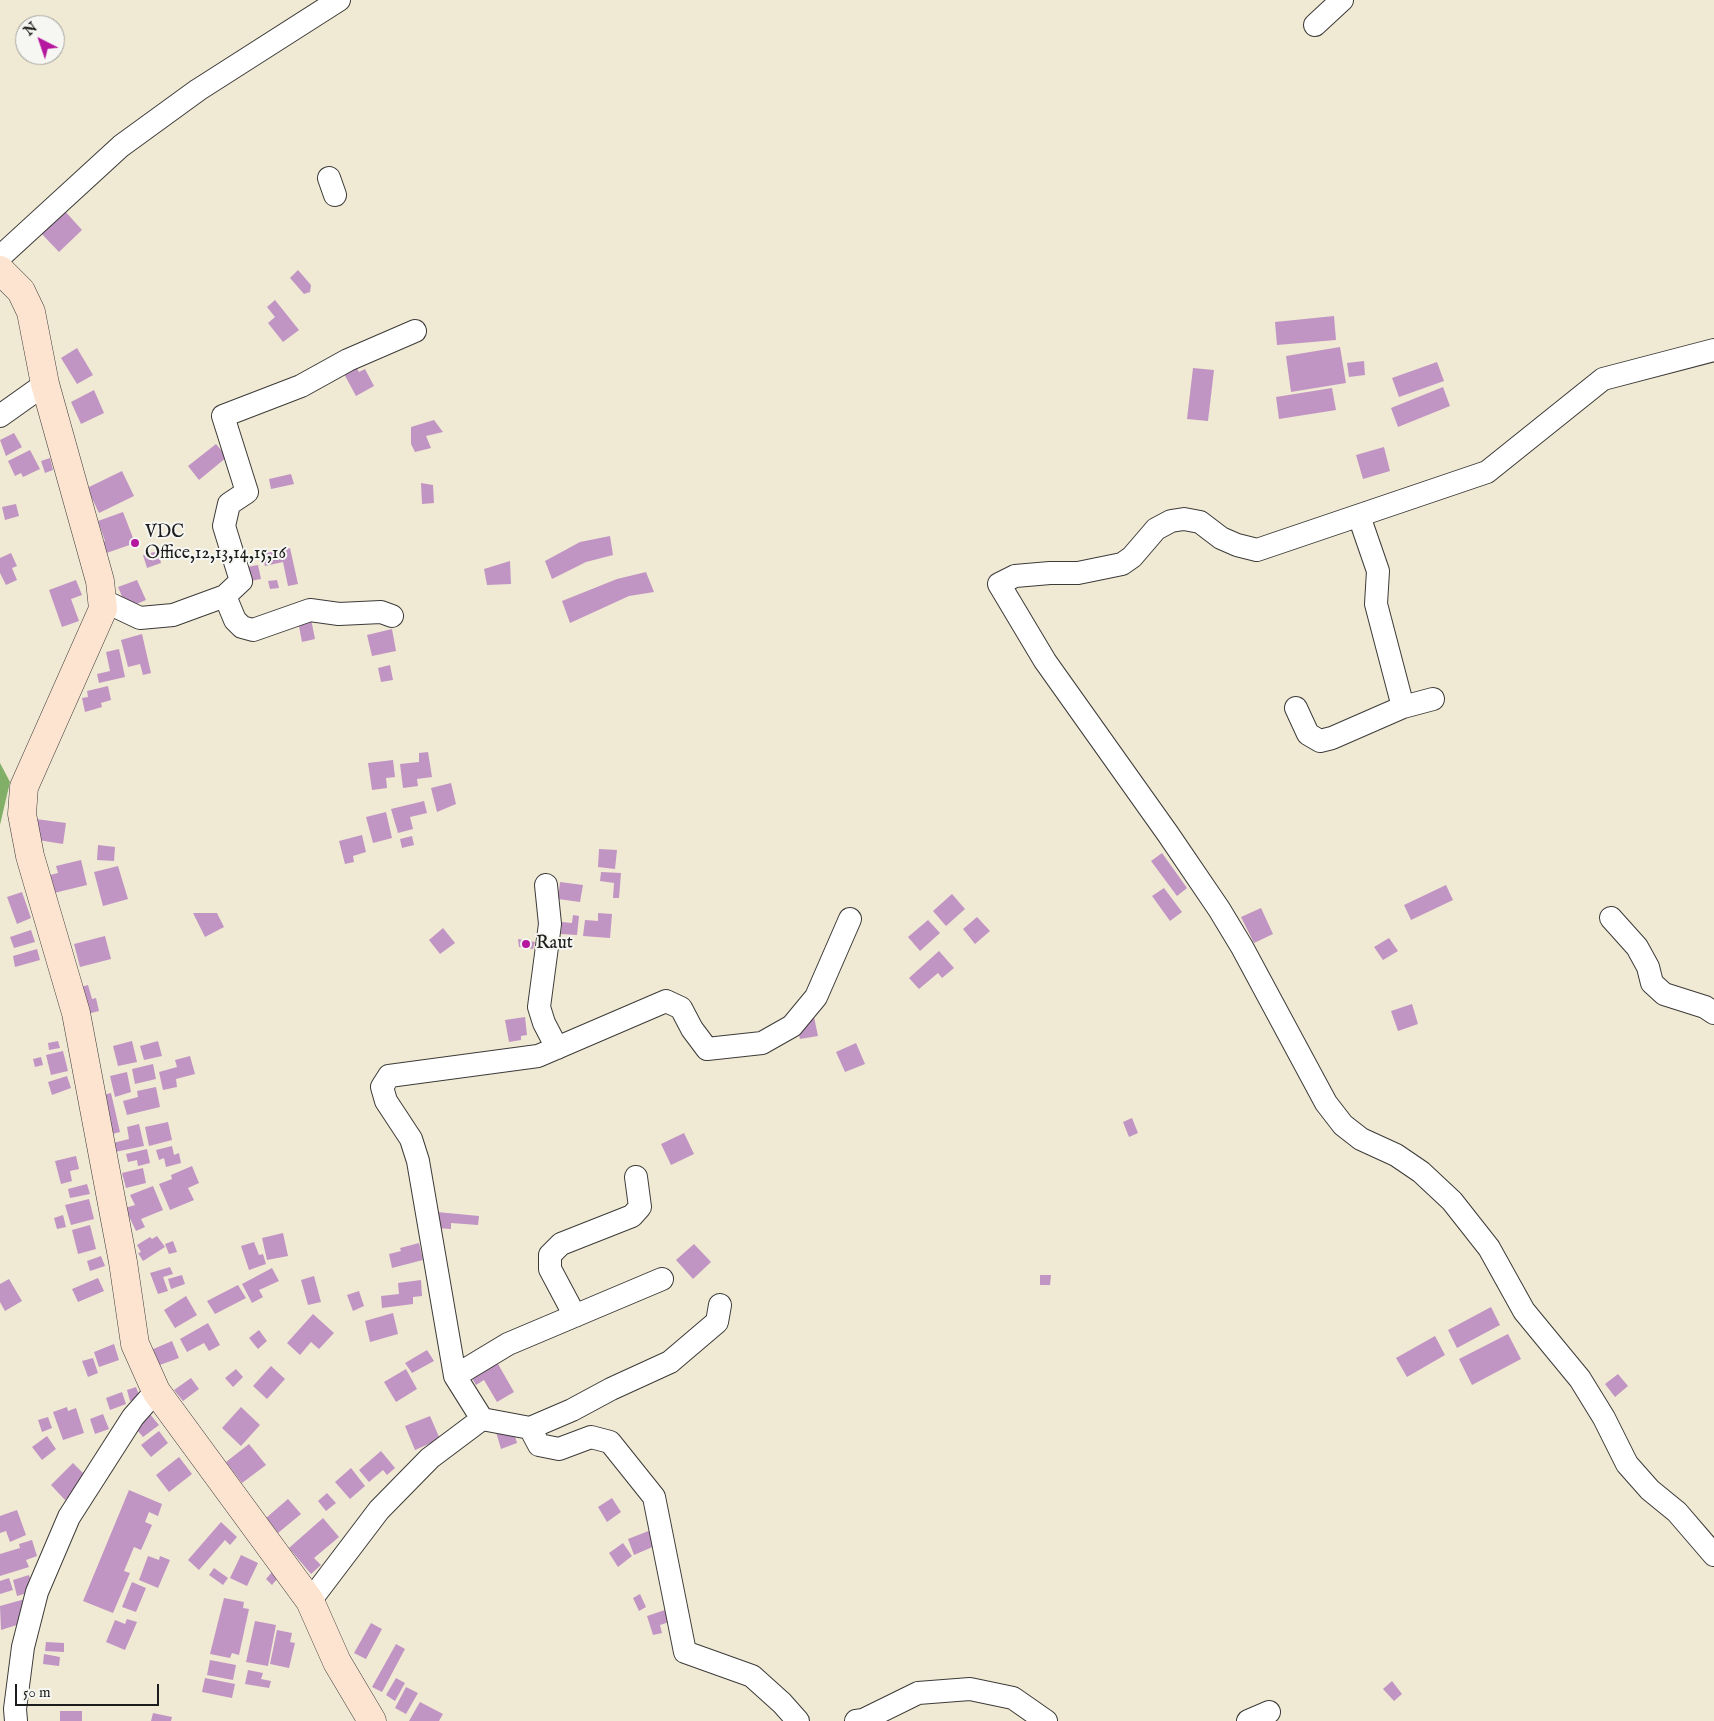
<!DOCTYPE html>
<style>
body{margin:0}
#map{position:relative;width:1714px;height:1721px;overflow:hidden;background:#f0e9d4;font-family:"IM FELL English",serif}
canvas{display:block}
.north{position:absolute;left:15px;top:15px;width:50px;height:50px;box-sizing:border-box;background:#f6f6f2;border:1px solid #9f9f9c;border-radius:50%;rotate:319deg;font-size:14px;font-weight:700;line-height:20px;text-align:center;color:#1c1c1c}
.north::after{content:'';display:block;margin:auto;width:18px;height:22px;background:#b5179e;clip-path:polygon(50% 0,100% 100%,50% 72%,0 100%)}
.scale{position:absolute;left:15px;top:1684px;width:144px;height:22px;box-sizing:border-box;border:2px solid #1c1c1c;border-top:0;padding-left:6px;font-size:15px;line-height:18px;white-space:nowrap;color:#1c1c1c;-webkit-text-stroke:4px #f6f6f2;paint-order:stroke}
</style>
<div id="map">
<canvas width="1714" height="1721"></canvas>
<div class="north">N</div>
<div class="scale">50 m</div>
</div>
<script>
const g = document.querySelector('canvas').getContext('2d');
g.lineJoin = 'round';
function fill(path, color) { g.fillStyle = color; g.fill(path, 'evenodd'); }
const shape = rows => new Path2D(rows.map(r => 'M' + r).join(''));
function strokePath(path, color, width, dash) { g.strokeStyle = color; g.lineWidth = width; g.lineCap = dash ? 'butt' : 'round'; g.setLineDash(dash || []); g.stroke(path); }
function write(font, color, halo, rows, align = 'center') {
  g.font = font + ' "IM FELL English",serif'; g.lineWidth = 4; g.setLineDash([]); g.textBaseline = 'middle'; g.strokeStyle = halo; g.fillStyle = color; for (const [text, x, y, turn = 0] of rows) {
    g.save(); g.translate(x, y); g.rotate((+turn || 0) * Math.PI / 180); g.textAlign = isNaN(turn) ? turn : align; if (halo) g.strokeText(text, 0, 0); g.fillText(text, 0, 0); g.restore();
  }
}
const forest = shape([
 [0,763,10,782,0,825]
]);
const building = shape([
 [63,209,82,230,59,252,39,231],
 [298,270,311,285,310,292,304,294,290,278],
 [275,300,299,330,283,342,268,323,275,317,267,307],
 [1334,316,1336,340,1277,345,1275,322],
 [1340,347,1346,383,1291,392,1286,356],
 [77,348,93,375,77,384,61,358],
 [1364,361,1365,375,1349,377,1347,363],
 [1437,362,1444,381,1399,397,1392,378],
 [355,365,359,372,365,369,374,386,356,396,343,372],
 [1193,368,1214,370,1208,421,1187,419],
 [1443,387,1450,406,1398,427,1391,408],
 [1332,388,1336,410,1279,419,1276,397],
 [94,390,104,413,81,424,71,402],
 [434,420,443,432,426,436,431,448,415,452,411,444,411,427],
 [14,433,22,447,6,456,0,440],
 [216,444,227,457,199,480,188,466],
 [1384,447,1390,471,1363,479,1356,455],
 [30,450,40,469,23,477,21,473,15,476,8,461],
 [50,458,53,470,45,473,41,461],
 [122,471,134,496,99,513,87,488],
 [291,474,294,484,271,489,269,479],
 [421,483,433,485,434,503,422,504],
 [16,504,19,516,5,520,2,507],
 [123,512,135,543,101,555,97,544,105,541,98,521],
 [610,536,613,555,586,562,552,579,545,561,580,542],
 [290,548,298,584,288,586,283,562,265,566,262,554],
 [158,551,161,563,147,568,143,555],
 [11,553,17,566,12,568,17,580,6,585,0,573,0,558],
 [510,561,511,584,487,585,484,569],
 [258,565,261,579,250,581,247,567],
 [646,572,654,592,629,596,570,623,562,601,617,579],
 [76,580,82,595,71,599,79,621,62,627,49,590],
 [137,580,146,600,127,608,118,587],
 [277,580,279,588,270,589,268,581],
 [311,619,315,639,302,642,298,621],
 [392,629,396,651,372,656,367,635],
 [142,634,151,673,143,675,140,664,128,667,121,640],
 [119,649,125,677,99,683,97,674,110,671,106,652],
 [390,665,393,680,381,682,378,668],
 [108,686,111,700,101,703,102,707,85,712,82,698,88,697,87,691],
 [428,752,432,777,417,779,418,786,403,788,400,764,419,762,419,753],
 [393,760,395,777,386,778,387,788,372,790,368,763],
 [451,783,456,804,437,812,431,788],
 [424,801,427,813,410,817,413,829,398,833,391,809],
 [386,812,392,838,373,843,366,817],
 [36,819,66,823,63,844,38,840,40,830,35,829],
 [362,835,366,852,353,856,354,862,345,864,339,841],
 [412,836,414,845,402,848,400,839],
 [98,845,115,847,114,861,97,860],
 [599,849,617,850,615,869,598,867],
 [1162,853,1187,888,1177,896,1151,861],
 [81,860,87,885,50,894,46,876,58,873,56,866],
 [118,866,128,899,103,906,94,872],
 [601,872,621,873,619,898,613,898,614,883,600,881],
 [560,882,583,885,580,902,558,899],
 [1446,885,1453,900,1411,920,1404,905],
 [1164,888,1182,912,1170,921,1152,896],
 [22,892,31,918,17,924,7,897],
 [952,894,965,909,946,926,933,911],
 [1261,908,1273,934,1254,943,1241,917],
 [193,913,217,913,224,927,205,937],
 [598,913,612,914,610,938,583,936,585,920,598,921],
 [573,915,579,916,577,935,561,934,562,922,572,923],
 [977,917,990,931,975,944,963,929],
 [928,920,940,933,920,951,908,937],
 [443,928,455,943,440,954,429,940],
 [31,930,35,942,14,948,10,937],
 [105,936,111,959,80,967,74,944],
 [1389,938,1398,951,1383,960,1374,947],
 [518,939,535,942,533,949,519,947],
 [37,949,40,960,15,967,13,956],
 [939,951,954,968,942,978,938,973,919,989,909,978],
 [88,985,92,999,96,998,99,1011,87,1014,81,987],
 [1412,1004,1418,1024,1398,1031,1391,1011],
 [525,1017,527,1035,521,1036,521,1040,509,1042,505,1020],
 [814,1017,818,1036,800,1039,797,1027,804,1019],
 [58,1041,60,1048,49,1050,48,1043],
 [132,1041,137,1062,118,1066,113,1046],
 [158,1041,162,1056,144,1060,140,1046],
 [856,1043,865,1064,845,1072,836,1052],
 [63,1051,68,1071,51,1075,46,1055],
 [190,1056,195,1074,176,1079,177,1087,163,1090,159,1072,177,1067,175,1060],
 [41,1057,43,1065,35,1067,33,1059],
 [153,1064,156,1079,135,1084,132,1069],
 [127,1072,131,1092,115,1097,110,1076],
 [67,1076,71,1088,52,1095,48,1082],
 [156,1087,160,1107,127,1115,123,1101,138,1097,137,1091],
 [111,1093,120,1132,108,1135,98,1096],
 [1132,1118,1138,1133,1129,1137,1123,1122],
 [168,1122,172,1140,149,1146,145,1127],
 [139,1124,144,1146,115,1152,113,1143,129,1139,127,1127],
 [684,1133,694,1154,671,1165,661,1144],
 [172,1146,174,1155,179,1153,181,1163,166,1167,164,1158,159,1160,156,1150],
 [147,1149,150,1163,138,1166,137,1160,128,1162,126,1154],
 [76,1156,79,1169,70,1171,72,1181,61,1184,55,1161],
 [192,1166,199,1183,188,1188,194,1200,170,1210,159,1184,172,1179,171,1175],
 [143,1168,146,1183,126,1188,122,1173],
 [87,1184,90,1194,70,1198,68,1189],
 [153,1186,163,1210,141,1219,145,1227,136,1231,125,1208,135,1205,130,1195],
 [89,1199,94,1219,71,1225,65,1205],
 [437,1212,479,1216,478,1225,451,1223,451,1229,436,1228],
 [63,1215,66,1227,57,1229,54,1218],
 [90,1225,96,1249,78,1254,72,1230],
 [283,1233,288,1256,267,1260,262,1238],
 [157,1236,165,1247,143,1261,138,1253,141,1252,137,1245,150,1237,152,1239],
 [173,1241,177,1252,169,1254,165,1244],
 [254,1242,259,1255,263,1254,266,1264,249,1270,241,1246],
 [419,1243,423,1260,392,1268,389,1254,401,1251,400,1248],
 [694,1244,711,1262,693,1279,676,1260],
 [101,1256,105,1266,90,1271,87,1261],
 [170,1267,173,1274,163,1277,168,1291,158,1294,150,1273],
 [272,1268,279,1281,259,1290,263,1297,252,1303,242,1284],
 [182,1275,185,1284,171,1289,168,1279],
 [1040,1275,1051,1275,1050,1285,1040,1285],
 [314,1276,321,1302,308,1305,301,1280],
 [98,1278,104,1291,78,1302,72,1289],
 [9,1279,22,1301,5,1311,0,1302,0,1284],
 [421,1280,422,1296,413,1297,413,1304,382,1308,381,1296,399,1294,398,1283],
 [238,1285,246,1298,215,1314,207,1301],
 [359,1291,364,1306,353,1311,347,1295],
 [186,1296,197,1315,175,1328,164,1310],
 [1491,1307,1500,1325,1457,1348,1448,1330],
 [393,1313,398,1334,370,1342,365,1321],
 [313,1314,334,1333,319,1349,311,1342,300,1355,287,1343],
 [208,1323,220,1345,209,1351,204,1343,187,1352,180,1339],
 [259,1330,267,1341,258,1349,249,1338],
 [1508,1334,1521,1359,1472,1385,1459,1359],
 [1435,1336,1445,1355,1407,1377,1396,1358],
 [172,1341,179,1358,157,1366,151,1350],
 [114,1344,119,1360,99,1367,94,1352],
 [427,1350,434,1361,412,1373,405,1363],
 [494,1357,514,1392,497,1402,484,1380,476,1385,468,1371],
 [93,1358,98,1373,88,1377,82,1361],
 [271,1366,285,1379,267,1399,253,1386],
 [236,1369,243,1377,233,1387,225,1378],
 [406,1369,417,1389,396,1402,384,1382],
 [1618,1374,1628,1386,1615,1397,1605,1384],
 [191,1378,199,1389,183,1401,174,1390],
 [136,1387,140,1397,130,1401,127,1390],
 [122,1392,126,1404,110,1410,106,1398],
 [67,1407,68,1411,76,1408,84,1433,63,1440,53,1412],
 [241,1407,260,1425,241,1446,222,1428],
 [149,1413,159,1425,143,1437,133,1425],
 [103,1414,109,1429,95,1434,90,1419],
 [430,1416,440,1439,415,1450,405,1426],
 [48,1417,52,1428,42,1432,38,1420],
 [512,1426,517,1443,501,1449,496,1432],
 [159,1431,168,1443,151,1457,141,1445],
 [47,1436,56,1449,42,1460,32,1447],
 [249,1444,266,1465,242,1483,226,1462],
 [381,1451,395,1468,387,1475,383,1470,369,1482,359,1470],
 [179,1457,192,1474,169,1492,156,1475],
 [73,1463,88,1478,65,1500,51,1485],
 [351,1468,365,1486,350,1499,335,1482],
 [129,1490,162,1504,158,1516,149,1512,145,1522,152,1525,141,1550,134,1547,124,1571,130,1573,113,1613,83,1601],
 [327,1493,336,1503,326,1511,318,1501],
 [612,1498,621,1512,607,1522,598,1507],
 [288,1499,301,1514,278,1533,266,1518],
 [17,1510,26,1535,10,1542,6,1531,0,1533,0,1516],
 [323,1518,339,1537,314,1558,321,1565,311,1574,289,1548],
 [221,1522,237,1537,230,1545,225,1540,199,1570,188,1560],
 [651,1530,657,1545,634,1555,628,1539],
 [32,1540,37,1556,26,1560,29,1567,0,1576,0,1554,20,1548,19,1544],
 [623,1543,632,1556,618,1567,609,1553],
 [241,1555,258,1563,247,1586,230,1578],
 [148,1556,159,1560,160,1556,170,1560,158,1588,139,1580],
 [214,1568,228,1578,223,1585,209,1575],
 [272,1572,278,1578,272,1585,266,1579],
 [29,1575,34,1591,17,1596,13,1580],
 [9,1578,13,1590,0,1594,0,1581],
 [132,1582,146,1588,136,1612,122,1607],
 [640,1594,646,1607,639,1611,633,1598],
 [224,1598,244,1602,243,1608,249,1609,239,1655,232,1653,230,1658,210,1654],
 [25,1599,20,1624,1,1630,0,1606],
 [665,1610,669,1622,660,1625,662,1633,653,1635,647,1616],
 [127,1619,137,1622,125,1650,106,1642,115,1620,125,1624],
 [255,1621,276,1625,268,1666,246,1662],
 [371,1623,382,1629,366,1659,354,1653],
 [277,1630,292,1633,290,1642,295,1643,289,1668,270,1664],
 [46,1642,64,1643,64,1652,45,1651],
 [396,1644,405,1649,382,1692,372,1687],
 [44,1654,60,1657,59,1666,43,1664],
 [210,1660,236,1665,233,1680,207,1675],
 [248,1670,263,1673,261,1679,271,1681,269,1688,245,1684],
 [205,1678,235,1684,232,1698,202,1692],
 [396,1678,405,1683,395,1701,386,1695],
 [1392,1681,1402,1694,1394,1701,1383,1689],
 [406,1687,418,1693,406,1714,395,1708],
 [420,1702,443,1714,439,1721,409,1721],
 [60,1711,82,1711,82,1721,60,1721],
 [153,1713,172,1717,171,1721,151,1721]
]);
const minor = shape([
 [1315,25,1342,0],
 [329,178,335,195],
 [0,257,121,146,198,90,339,0],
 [1714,350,1603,379,1487,472,1257,550,1237,545,1221,538,1200,522,1184,519,1171,521,1156,529,1132,557,1122,564,1078,573,1050,573,1015,576,999,584,1045,661,1168,834,1219,909,1242,947,1326,1103,1343,1125,1361,1139,1396,1155,1421,1172,1452,1201,1489,1248,1524,1311,1580,1379,1604,1418,1627,1464,1650,1490,1677,1512,1714,1555],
 [0,416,45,384],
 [1359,516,1378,571,1376,604,1403,707,1433,699],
 [225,596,235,620,242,627,253,630,310,610,339,614,381,612,392,616],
 [102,600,140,618,173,615,225,596,241,581,224,526,229,504,247,492,223,416,301,386,348,360,415,331],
 [1296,708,1308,734,1320,741,1332,738,1403,707],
 [546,885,550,924,539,1007,544,1023,557,1048],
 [1611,918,1637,947,1648,967,1652,983,1664,994,1705,1007,1714,1013],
 [575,1316,550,1269,550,1255,561,1244,632,1216,640,1207,636,1177],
 [455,1376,508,1344,662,1279],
 [482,1419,455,1376,418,1161,411,1139,386,1101,382,1087,389,1076,538,1056,666,1001,681,1008,692,1029,707,1049,762,1043,792,1026,816,997,850,919],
 [530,1428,572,1410,611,1389,670,1362,717,1322,720,1305],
 [310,1601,379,1510,430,1458,482,1419,530,1428,539,1445,559,1449,591,1437,610,1442,654,1497,685,1652,752,1676,782,1703,798,1721],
 [16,1721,15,1709,23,1647,37,1592,69,1517,133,1417,156,1391],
 [856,1721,863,1720,918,1693,970,1689,1013,1698,1046,1721],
 [1248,1721,1269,1712]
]);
const secondary = shape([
 [0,270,21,291,31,312,45,384,100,581,103,609,24,787,22,814,30,856,76,1013,123,1262,135,1344,156,1391,310,1601,337,1662,372,1721]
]);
const markers = [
 [135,543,5,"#b5179e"],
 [526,944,5,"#b5179e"]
];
const poiNames = [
 ["VDC",145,533],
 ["Office,12,13,14,15,16",145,554],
 ["Raut",536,944]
];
fill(forest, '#81af67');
fill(building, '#c195c3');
strokePath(minor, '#3c3b38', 24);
strokePath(secondary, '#3c3b38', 29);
strokePath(minor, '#fff', 22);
strokePath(secondary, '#fde4d1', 28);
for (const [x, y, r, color] of markers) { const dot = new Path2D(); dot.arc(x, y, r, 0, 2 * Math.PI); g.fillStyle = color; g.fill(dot); strokePath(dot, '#f6f6f2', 2); }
write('18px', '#1c1c1c', '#f6f6f2', poiNames, 'left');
</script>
